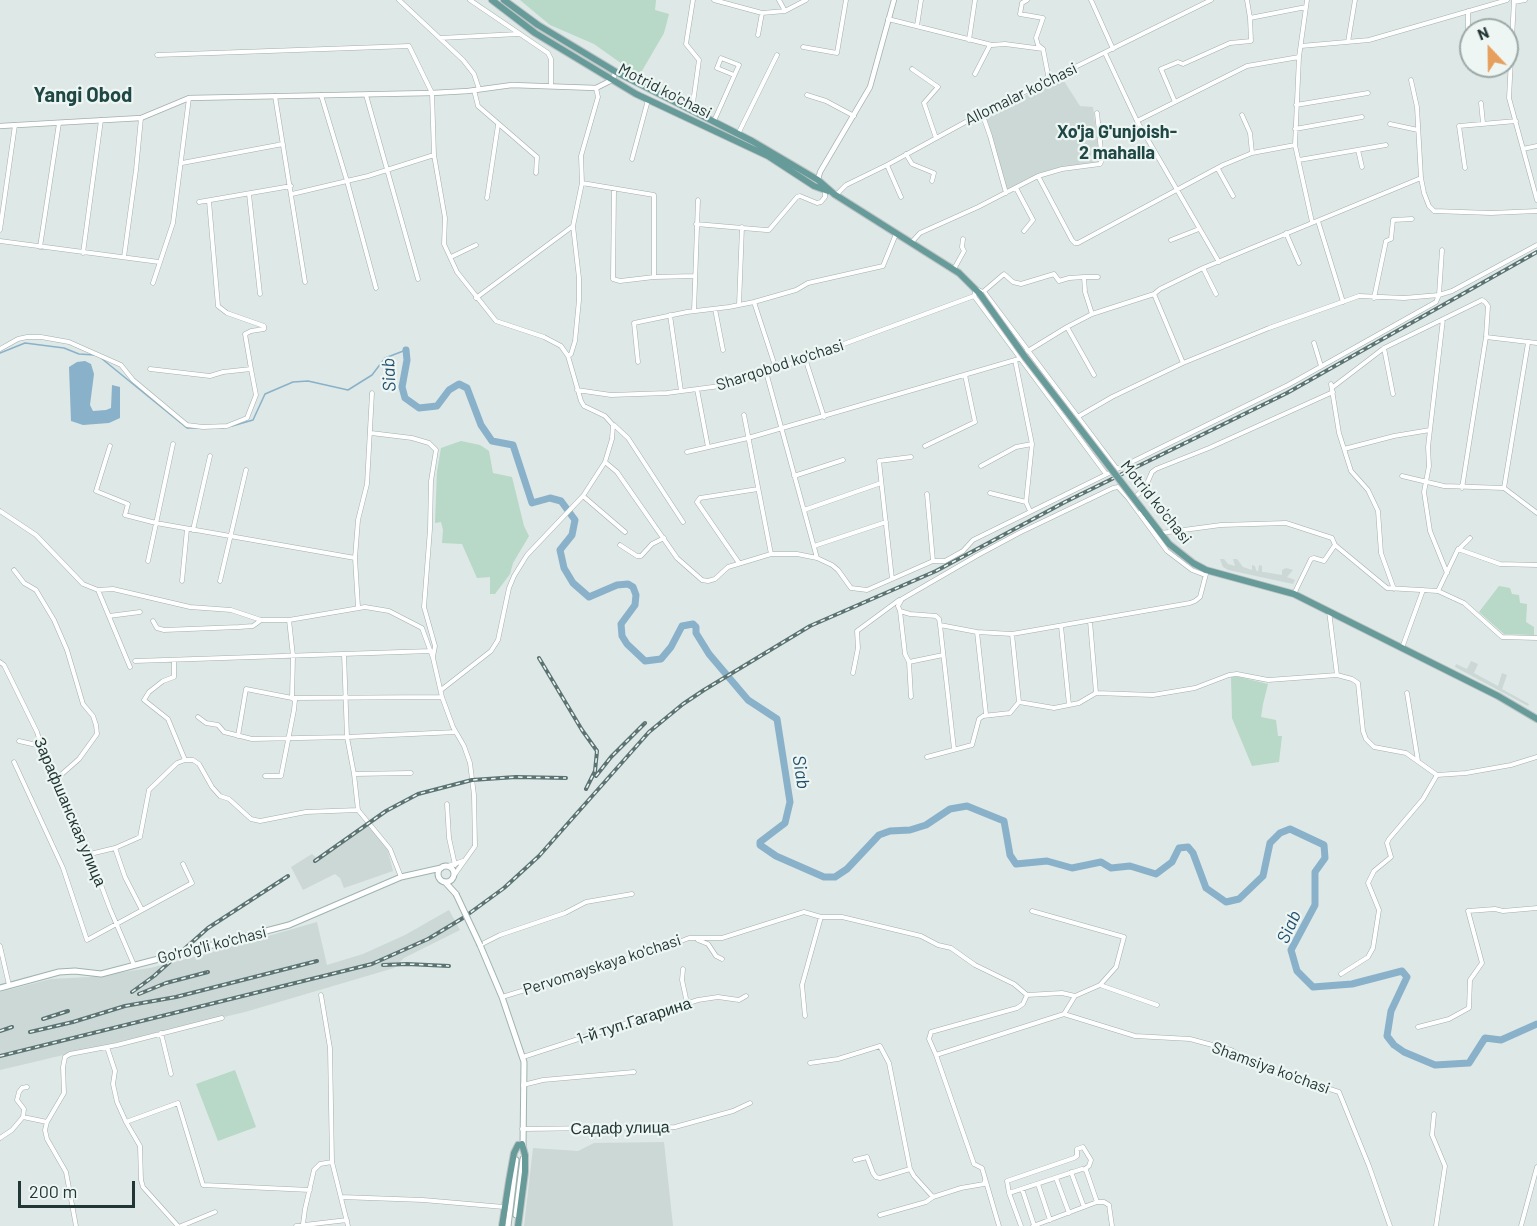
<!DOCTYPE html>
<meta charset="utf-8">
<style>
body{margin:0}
#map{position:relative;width:1537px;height:1226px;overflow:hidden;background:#dee8e6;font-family:Barlow,sans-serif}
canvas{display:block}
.north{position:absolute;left:1459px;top:18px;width:60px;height:60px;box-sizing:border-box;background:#eef6f3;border:2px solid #9caaa7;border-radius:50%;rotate:338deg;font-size:16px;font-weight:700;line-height:24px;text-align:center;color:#213736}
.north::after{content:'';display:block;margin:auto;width:21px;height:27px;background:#e79f5d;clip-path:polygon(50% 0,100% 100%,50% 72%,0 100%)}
.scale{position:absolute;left:18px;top:1181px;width:117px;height:27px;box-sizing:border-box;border:3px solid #213736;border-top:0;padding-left:8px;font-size:18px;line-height:21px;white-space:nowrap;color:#213736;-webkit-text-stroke:4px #eef6f3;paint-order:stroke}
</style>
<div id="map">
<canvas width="1537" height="1226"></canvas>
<div class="north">N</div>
<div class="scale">200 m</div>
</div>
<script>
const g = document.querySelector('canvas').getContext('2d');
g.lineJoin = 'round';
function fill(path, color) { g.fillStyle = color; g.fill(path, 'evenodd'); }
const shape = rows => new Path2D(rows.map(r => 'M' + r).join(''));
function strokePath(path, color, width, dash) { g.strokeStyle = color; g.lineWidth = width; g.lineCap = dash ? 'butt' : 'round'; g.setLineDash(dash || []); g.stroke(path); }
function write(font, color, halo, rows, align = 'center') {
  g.font = font + ' Barlow,sans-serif'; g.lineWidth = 4.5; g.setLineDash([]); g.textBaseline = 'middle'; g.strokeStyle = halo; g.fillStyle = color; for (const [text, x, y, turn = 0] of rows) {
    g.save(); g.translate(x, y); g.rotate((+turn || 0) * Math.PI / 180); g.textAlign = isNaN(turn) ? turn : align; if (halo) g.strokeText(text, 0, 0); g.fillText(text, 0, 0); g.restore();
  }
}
const built = shape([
 [1062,78,1080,106,1093,107,1100,162,1089,163,1034,178,1006,192,985,115],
 [1220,559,1224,559,1228,564,1235,566,1233,559,1237,559,1243,567,1252,570,1252,565,1255,566,1256,570,1258,572,1259,565,1262,566,1262,572,1264,572,1282,575,1282,570,1286,568,1293,570,1287,577,1295,580,1293,584,1228,570,1223,567],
 [1471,661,1478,664,1474,673,1498,686,1502,673,1507,675,1502,689,1529,704,1528,706,1455,667,1456,664,1467,669],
 [368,825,387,848,393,871,344,888,340,878,335,874,303,890,291,867,312,854,318,859],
 [449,910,460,930,404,958,394,968,245,1012,0,1070,0,992,51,979,89,977,150,968,202,955,317,922,327,965,363,954,405,935],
 [664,1142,673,1226,524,1226,533,1148,578,1151,594,1143]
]);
const green = shape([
 [520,0,656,0,655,10,669,14,664,33,639,76,594,44,550,25],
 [461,441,480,445,489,451,493,473,512,477,524,526,529,536,513,563,510,574,495,594,490,594,490,577,477,578,462,544,442,543,443,530,441,522,435,523,437,472,441,448],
 [1499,586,1510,588,1512,594,1519,595,1520,603,1527,604,1526,622,1534,627,1534,635,1504,634,1479,612],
 [1231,675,1268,684,1263,704,1261,717,1276,720,1278,736,1282,736,1279,762,1252,766,1232,718],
 [235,1070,256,1127,218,1141,196,1084]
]);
const water = shape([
 [85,361,91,364,94,374,90,405,93,411,106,410,111,408,112,385,120,387,120,418,109,423,83,425,71,421,69,367,77,362]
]);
const stream = shape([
 [0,353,25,343,64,348,79,354,95,355],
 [101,358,187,428,224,428],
 [232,426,253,420,265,394,293,382,308,381,348,390,372,375,385,358,406,350]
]);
const river = shape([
 [406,350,407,360,402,387,405,398,419,408,437,406,449,390,459,384,467,388,481,425,492,441,513,445,532,503,550,498,561,501,575,520,572,535,560,550,564,568,573,583,589,597,617,585,628,584,633,587,636,595,635,605,621,624,622,636,627,644,645,661,661,659,671,647,682,626,693,624,696,627,696,633,709,654,748,700,777,719,790,802,785,823,760,842,760,845,776,856,824,877,835,877,847,869,879,835,890,831,910,830,926,825,950,809,967,806,1004,821,1010,855,1016,864,1047,861,1072,868,1101,862,1111,868,1130,866,1156,874,1172,862,1179,848,1188,847,1193,853,1206,888,1226,902,1239,899,1263,876,1270,843,1280,833,1290,829,1324,845,1325,858,1315,872,1315,905,1291,950,1297,971,1313,987,1352,984,1402,971,1407,977,1391,1011,1387,1036,1394,1045,1404,1052,1435,1065,1469,1063,1485,1038,1501,1040,1537,1024]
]);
const minor = shape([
 [399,0,463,60,474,74,479,89],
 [470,0,548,53,551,59,551,86],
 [714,0,762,13,785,11,806,0],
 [779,0,785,11],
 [1027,0,1022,3,1020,14,1043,18,1036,38,1038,45,1043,49],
 [1091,0,1113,49],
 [1307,0,1299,57,1295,145,1312,222],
 [1514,0,1509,98,1537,200],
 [1514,2,1525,0],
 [1250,18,1306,7],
 [888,19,992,45,1005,44,1043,49,1049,80],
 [917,26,921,0],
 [758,35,762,13],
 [440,38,518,34],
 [969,40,975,0],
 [1348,42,1355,0],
 [1301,46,1369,40,1507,0],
 [803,47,837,53,846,0],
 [1105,53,1137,121,1219,262],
 [157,55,409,46,432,93,434,155,445,218,444,244,457,272,496,321,544,337,561,346,568,356,581,401,584,406,605,416,613,425,612,439,605,462,583,496,527,555,514,576,509,588,498,640,491,651,441,690],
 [1468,61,1468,11],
 [912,69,938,87,924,103,936,138],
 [975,74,990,45],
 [1411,80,1417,107,1421,178,1424,193,1429,206,1434,211,1491,213,1537,211],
 [474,90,478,106,537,157,536,173],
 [321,95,347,181,376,288],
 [366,95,418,279],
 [807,95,826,101,854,116],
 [275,96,305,282],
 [1175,102,1161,69,1178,62,1183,64,1230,43,1251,41,1250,18,1247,0],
 [1481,103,1483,123],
 [1296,105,1368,93],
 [692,110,699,60,686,44,693,0],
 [982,113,990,136,1006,193],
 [1242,115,1250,133,1252,153],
 [714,121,739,65,721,58,717,68,734,75],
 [1137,121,1247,66,1299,57],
 [1390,124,1418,130],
 [1295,129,1362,117],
 [738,134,777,55],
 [1523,149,1537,146],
 [1358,150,1362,167],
 [906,154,912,164,934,173,932,181],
 [632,159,648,100],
 [1299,160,1386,145],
 [182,163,283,144],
 [887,165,901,197],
 [1465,168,1459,126,1516,121],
 [1218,169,1233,196],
 [1038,176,1072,240,1075,243,1078,243,1223,165,1252,153,1295,145],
 [582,183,654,195,654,277],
 [1016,188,1033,220,1024,231],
 [614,189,613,279,620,281,654,277,695,276],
 [249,194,260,294],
 [292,194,368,176,434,155],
 [836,195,846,185,887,165,982,113,1211,0],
 [487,198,498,125],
 [199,202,291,186],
 [1318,221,1343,302],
 [696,224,766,230,769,230,797,197,800,196,817,203,821,202,825,197,825,190],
 [0,230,15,125],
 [1286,233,1299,263],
 [1171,240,1199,229],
 [0,241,159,262],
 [911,243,920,233,978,207,1038,176,1062,169,1100,164,1102,160,1097,113],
 [40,247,59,123],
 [83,253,101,120],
 [124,257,136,170,141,118],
 [451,257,476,245],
 [1203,268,1216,294],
 [954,269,964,251,962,247,963,239],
 [1084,277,1098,277],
 [153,283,173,223,189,98],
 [983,292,1004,274,1013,282,1021,284,1054,274,1059,281,1069,278,1084,277,1085,292,1092,314],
 [1154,294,1183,363],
 [476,298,573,226,582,183,581,156,598,97,596,88],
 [1374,298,1386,241,1391,239,1393,220,1412,219],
 [754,302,776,369],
 [739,305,742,227],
 [715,309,723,350],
 [694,311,698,200],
 [670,315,681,391],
 [1443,319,1428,447,1429,466,1424,492,1430,531,1447,573],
 [1067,327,1094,375],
 [1486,337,1537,343],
 [1314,343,1321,366],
 [1384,348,1393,394],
 [0,349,18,339,27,337,41,337,69,342,121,365,133,380,187,425,203,427,227,426,247,418,256,395,251,369],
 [1023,354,1067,327,1092,314,1154,294,1160,289,1203,268,1421,178],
 [568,356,571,354,575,341,579,300,579,278,573,226],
 [805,358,824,417],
 [1015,360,1032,444,1026,502,1030,511],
 [638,362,634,323,687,312,729,307,754,302,796,290,808,283,883,266,896,234],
 [150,369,210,376,223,372,251,369,245,334,251,331,264,329,264,326,227,313,218,306,209,201],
 [766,372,817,558],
 [1331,384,1339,433,1351,471,1368,490,1378,511,1381,553,1394,589],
 [1333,387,1384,348,1482,300,1485,302,1488,306,1486,337,1462,488],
 [697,389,708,447],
 [577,390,611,395,667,393,720,386,776,369,974,296],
 [744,415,771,554],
 [1074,419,1112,397,1183,363,1269,328,1359,296,1404,298,1439,295,1452,291,1537,245],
 [614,425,628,438,683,522],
 [371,433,412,438,429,443,436,450,431,481,430,529,424,607,435,646,433,657],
 [110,446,96,491,128,504,125,515,156,523,355,558,358,607],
 [925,446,975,422,965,375],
 [1344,449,1394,436,1430,430],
 [687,452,748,438,1022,358],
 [605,462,617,472,677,558,702,580,708,581,715,579,728,567,771,554,797,554,817,558,832,565,838,570,851,588,867,590,933,561,945,561,963,551,973,540,1288,385,1436,302,1439,295,1442,250],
 [981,466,1016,447,1032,444],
 [1106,474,974,296,976,289,985,293,1117,469],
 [794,476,843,460],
 [1402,476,1444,486,1504,488,1537,513],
 [1504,488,1528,343],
 [990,493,1026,502],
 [927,494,933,561],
 [583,496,625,532],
 [1134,498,1145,488,1152,472,1156,469,1209,448,1333,392],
 [804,510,881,483],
 [0,511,36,535,83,584,98,590,113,589,190,607,231,610,261,620,289,620,365,607,389,611,422,628,433,658,442,697,453,727,464,746,470,763,474,795,475,846,455,874],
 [193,530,210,456],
 [1161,533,1221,525,1286,523,1332,538,1335,545,1387,588,1438,591,1464,603,1502,637,1537,638],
 [620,545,637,556,641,556,652,544,664,538],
 [814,546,886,522],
 [1459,549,1470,538],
 [355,558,358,520,367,484,372,393],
 [148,561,173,444],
 [739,563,697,502,700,498,758,489],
 [14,570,24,583,36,590,54,620,67,650,83,704,93,716,96,725,97,734,79,759,54,781],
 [892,579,879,461,911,457],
 [182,581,187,529],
 [220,581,246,470],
 [98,590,130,667],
 [1438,591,1458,549,1500,564,1537,565],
 [1294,594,1311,559,1314,558,1324,561,1335,545],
 [900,611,905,654,909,662],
 [1329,611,1337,675,1352,679,1358,683,1363,731,1366,739,1374,747,1406,753,1437,775,1466,773,1511,765,1537,757],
 [109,616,140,612],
 [153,621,157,628,164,630,239,627,253,626,261,620],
 [1090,621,1096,693],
 [940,625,939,619,936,616,910,614,900,611,898,606,902,599,978,555,1019,533,1113,488,1118,487,1128,498,1167,551,1192,570,1205,575],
 [1061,626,1069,705],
 [977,632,986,714],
 [1012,634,1019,702,1054,708,1079,703,1096,693,1153,695,1195,688,1229,675,1237,674,1268,680,1337,675],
 [1402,648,1423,590],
 [344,654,347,737,354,774,358,810],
 [174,660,174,677,163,681,149,692,144,700,168,719,185,760],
 [135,661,431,651],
 [0,662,4,665,37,732,48,768,79,826,110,909,134,965],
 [853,673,858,648,857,631,899,600],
 [1407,693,1418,761],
 [911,697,909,662,943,655],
 [198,717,206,723,218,725,224,732,252,739,347,737,456,732],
 [238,736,246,689,292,698,442,697],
 [19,741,41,746],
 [954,749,940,625,977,632,1012,634,1190,603,1195,601,1200,597,1206,574],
 [927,757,972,745,979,719,983,716,1010,713,1019,702],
 [14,762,63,868,87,940,192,883,183,864],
 [354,774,411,773],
 [265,776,281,776,294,710,295,700,292,698,293,656,289,620],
 [447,804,449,838,455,865],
 [115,848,125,877,142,910],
 [90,854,115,848,140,837,149,790,177,763,185,760,193,760,199,764,212,787,220,796,229,799,251,819,260,821,306,812,358,810,390,849,401,877],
 [448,866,463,861],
 [698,940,708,944,716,956,722,959],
 [480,945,500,935,565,913,586,902,632,894],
 [0,946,9,985],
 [683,969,682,980,687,1003],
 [1341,974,1368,957,1373,948,1379,910,1368,883,1374,871,1391,857,1387,843,1389,839,1423,799,1437,775],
 [1100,985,1157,1005],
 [321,995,330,1048,332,1162,348,1226],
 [502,997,666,947,689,938,722,938,804,912,821,917,842,917,921,936,938,945,951,948,975,965,1014,984,1027,995,1062,993,1075,996],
 [1064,1014,1135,1036,1190,1039,1231,1050,1262,1067,1339,1092,1369,1166,1390,1226],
 [805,1016,802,985,821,917],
 [1418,1027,1449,1019,1469,1008,1470,980,1482,963,1468,911,1495,909,1503,911,1537,908],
 [161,1033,171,1074],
 [107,1047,115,1071,113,1084,117,1102,126,1122,140,1146,141,1180,143,1187,178,1226],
 [936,1055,929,1039,931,1032,1017,1008,1023,1004,1027,995],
 [523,1057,698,1000,718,997,739,1000,746,996],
 [810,1063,838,1059,880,1046,889,1063,910,1169,914,1176,933,1197,961,1188,984,1184,985,1180],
 [523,1085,543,1080,634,1072],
 [1434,1114,1432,1135,1445,1166,1436,1226],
 [23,1117,24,1109,17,1100,19,1092,22,1088,27,1087],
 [126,1122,178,1103,203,1185,310,1190],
 [522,1129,675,1127,733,1111,750,1103],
 [0,1138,12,1130,23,1117,47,1122],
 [855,1160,867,1157,873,1173,876,1177,880,1178,910,1169],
 [1071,1172,1084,1207],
 [1056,1178,1069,1213],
 [1038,1184,1050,1220],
 [1022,1189,1034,1225],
 [1009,1193,1007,1181,1074,1158,1077,1156,1077,1149,1083,1147,1091,1160,1089,1166,1085,1169],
 [341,1197,423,1200,504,1207],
 [880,1215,926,1202,933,1197],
 [303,1224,305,1209,314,1170,320,1164,332,1162],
 [76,1226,66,1172,47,1139,45,1130,47,1122,64,1093,63,1067,65,1057,70,1054,117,1045,222,1018],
 [181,1226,215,1212],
 [296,1226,347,1220],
 [999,1226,982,1168,974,1164,936,1055,1064,1014,1075,996,1100,985,1116,967,1124,937,1032,911],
 [1021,1226,1009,1193,1082,1169,1086,1170,1097,1202],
 [1033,1226,1097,1202,1104,1202,1109,1205,1112,1226],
 [1521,1226,1537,1167]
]);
const tertiary = shape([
 [0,126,141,118,189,98,432,93,468,91,512,85,596,88,612,80,616,72],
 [818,180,820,172,870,87,894,0]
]);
const secondary = shape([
 '438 874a8 8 0 1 1 16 0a8 8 0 1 1-16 0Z',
 [445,882,456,894],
 [480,945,502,997,524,1062,523,1147],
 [0,988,59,972,75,971,101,974,289,925,401,877,441,868],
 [516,1215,523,1159],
 [508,1226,516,1160]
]);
const primary = shape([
 [492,0,535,33,636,94,768,156,814,186,828,191],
 [504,0,538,25,616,72,752,141,818,180,834,194,959,273,980,294],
 [1142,509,1169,544,1193,563,1206,570,1294,594,1498,696,1537,719],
 [502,1226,509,1181,514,1153,518,1145],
 [518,1226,525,1172,525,1155,522,1144]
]);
const rail = shape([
 [539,658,582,730,597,751,595,771,586,789],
 [596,776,611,757,645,723],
 [315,861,386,811,418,794,472,780,516,777,566,778],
 [383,965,407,964,449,966],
 [132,992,154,976,208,928,288,876],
 [139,994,166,983,208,972],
 [43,1019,68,1011],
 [0,1031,12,1027],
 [30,1032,73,1022,125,1006,176,997,317,961],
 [0,1056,372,964,428,939,463,918,504,888,539,856,649,732,683,704,704,690,810,626,936,571,1065,502,1287,393,1537,252]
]);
const secondaryBridge = shape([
 [456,894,480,945]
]);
const primaryBridge = shape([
 [980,294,1025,357,1142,509]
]);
const streetNames = [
 ["Motrid ko'chasi",665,91,27],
 ["Allomalar ko'chasi",1021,94,-26],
 ["Sharqobod ko'chasi",780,365,-18],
 ["Motrid ko'chasi",1156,502,51],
 ["Зарафшанская улица",70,812,67],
 ["Go'ro'g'li ko'chasi",212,945,-14],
 ["Pervomayskaya ko'chasi",602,965,-18],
 ["1-й туп.Гагарина",634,1021,-18],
 ["Shamsiya ko'chasi",1271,1068,20],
 ["Садаф улица",620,1128,-1]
];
const neighbourhoodNames = [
 ["Xo'ja G'unjoish-",1117,132],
 ["2 mahalla",1117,153]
];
const waterNames = [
 ["Siab",389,375,-93],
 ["Siab",801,772,81],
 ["Siab",1289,927,-66]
];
const quarterNames = [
 ["Yangi Obod",83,95]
];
fill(built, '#ccd8d5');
fill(green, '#b8d8c8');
fill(water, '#89b1ca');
strokePath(stream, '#89b1ca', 1.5);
strokePath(river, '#89b1ca', 7);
strokePath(minor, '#a2afae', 5);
strokePath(tertiary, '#a2afae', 6);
strokePath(secondary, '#9eb3b0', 7);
strokePath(primary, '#bcc3c3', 8);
strokePath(minor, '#fff', 4);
strokePath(tertiary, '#fff', 4.5);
strokePath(secondary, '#fff', 5);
strokePath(primary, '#669b9a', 6);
strokePath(rail, '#5b7372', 4);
strokePath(rail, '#eef6f3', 1.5, [4.5]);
strokePath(secondaryBridge, '#9eb3b0', 7, []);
strokePath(primaryBridge, '#bcc3c3', 8, []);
strokePath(secondaryBridge, '#fff', 5);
strokePath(primaryBridge, '#669b9a', 6);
write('16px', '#213736', '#eef6f3', streetNames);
write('bold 18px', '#1f4746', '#eef6f3', neighbourhoodNames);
write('italic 18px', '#204f6d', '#eef6f3', waterNames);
write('bold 20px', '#1f4746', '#eef6f3', quarterNames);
</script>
